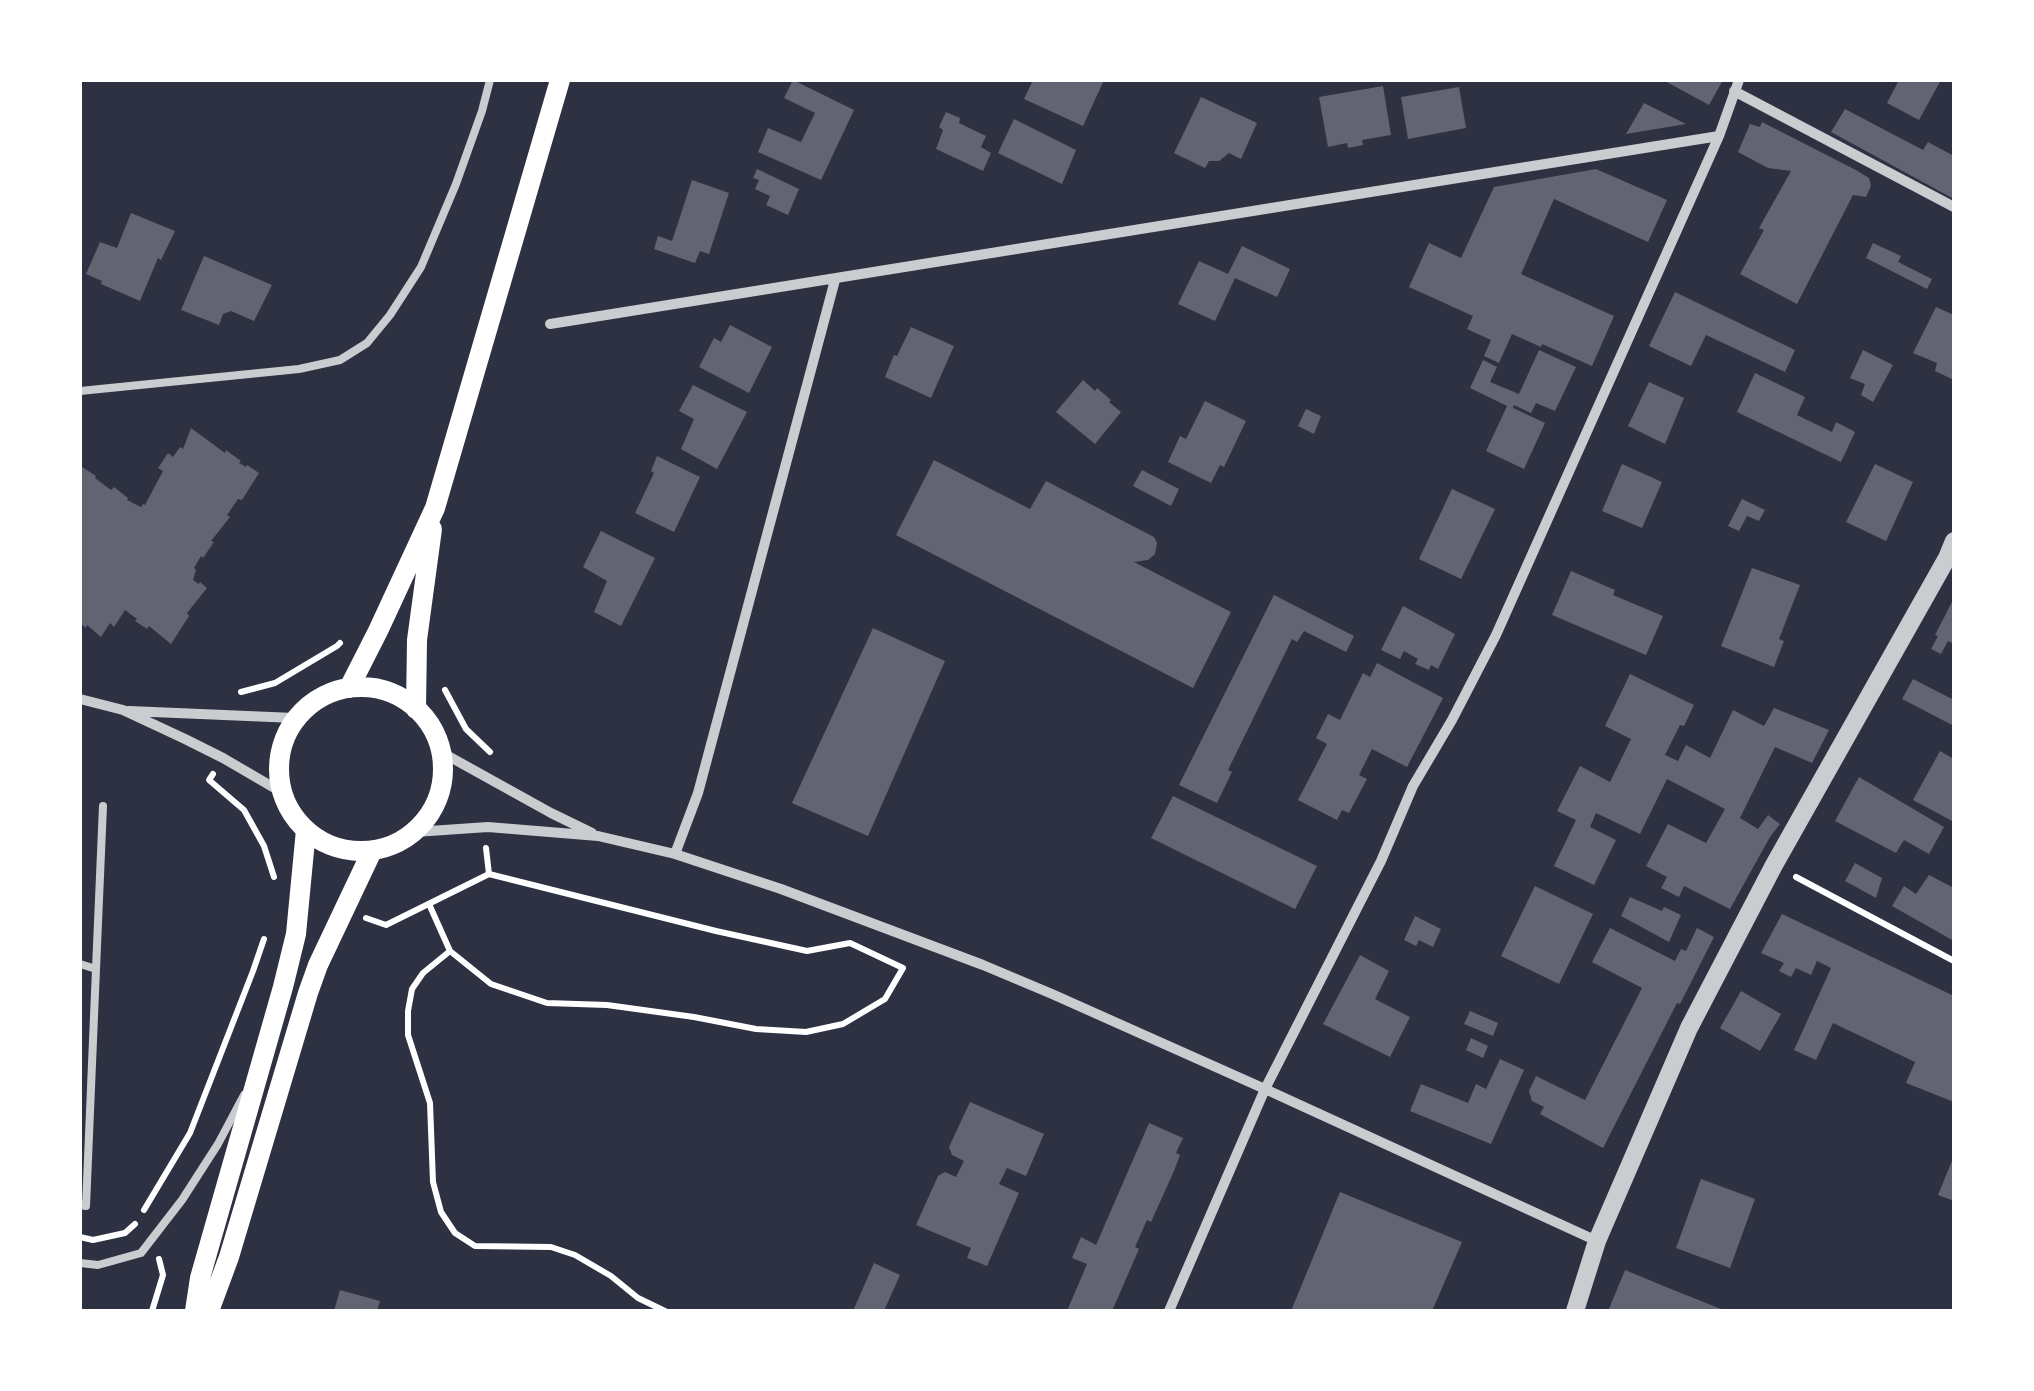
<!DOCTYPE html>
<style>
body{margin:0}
#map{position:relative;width:2034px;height:1391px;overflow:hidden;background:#2d3142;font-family:Figtree,sans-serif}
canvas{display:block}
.frame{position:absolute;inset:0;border:82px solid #fff;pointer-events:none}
</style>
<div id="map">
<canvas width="2034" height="1391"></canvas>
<div class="frame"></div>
</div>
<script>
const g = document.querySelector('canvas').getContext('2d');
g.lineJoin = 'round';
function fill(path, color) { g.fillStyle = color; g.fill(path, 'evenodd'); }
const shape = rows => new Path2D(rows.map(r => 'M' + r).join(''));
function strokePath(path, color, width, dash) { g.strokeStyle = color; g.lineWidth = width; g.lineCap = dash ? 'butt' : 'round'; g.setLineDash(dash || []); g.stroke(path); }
const building = shape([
 [793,80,854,110,821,180,758,152,768,128,801,142,815,113,784,98],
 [1033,80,1104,80,1083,126,1024,99],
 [1663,80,1723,80,1709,105],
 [1899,80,1941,80,1919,120,1887,103],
 [1383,86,1391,135,1362,140,1363,145,1348,148,1347,143,1328,147,1319,97],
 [1459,87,1466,128,1408,139,1401,97],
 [1201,97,1257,123,1241,159,1229,153,1219,161,1209,161,1205,168,1174,153],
 [1644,103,1686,124,1626,134],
 [1845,109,1923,150,1928,142,1954,156,1954,199,1831,132],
 [946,112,960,118,959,123,986,136,981,147,991,153,983,171,936,149,943,130,939,127],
 [1014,119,1076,150,1062,184,998,153],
 [1762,122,1856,170,1869,178,1871,186,1866,197,1853,195,1797,304,1740,274,1764,230,1759,228,1791,171,1768,168,1738,152,1750,124,1760,127],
 [757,169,799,189,788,215,766,205,770,196,755,189,759,180,753,178],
 [1596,169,1667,200,1648,242,1554,199,1521,274,1614,316,1592,366,1542,344,1541,347,1512,334,1499,363,1484,356,1491,340,1467,329,1473,316,1409,287,1429,243,1461,258,1494,187],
 [692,180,729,193,709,254,700,251,695,263,654,249,658,236,672,241],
 [131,213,175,231,161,260,158,258,140,301,101,284,102,281,86,274,100,242,117,248],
 [1873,243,1901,256,1898,262,1932,279,1927,289,1866,258],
 [1242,246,1290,269,1277,297,1235,278,1215,321,1178,304,1199,261,1228,274],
 [204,256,272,285,254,321,231,311,223,314,219,325,181,310],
 [1675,292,1795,350,1785,372,1706,335,1691,366,1649,346],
 [1936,307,1954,315,1954,380,1935,371,1937,363,1913,353],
 [730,325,772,347,749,393,699,367,714,338,721,342],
 [911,327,954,346,931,398,885,377,894,355,897,356],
 [1539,350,1576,367,1555,411,1536,403,1531,413,1514,405,1513,408,1545,423,1524,469,1486,451,1507,406,1470,388,1483,360,1497,367,1490,382,1519,394],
 [1863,350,1893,365,1873,402,1861,395,1865,384,1850,378],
 [1755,373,1805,397,1797,415,1832,432,1836,422,1855,432,1841,462,1737,412],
 [1083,380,1095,391,1097,388,1111,400,1109,402,1121,412,1095,444,1056,412],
 [1649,382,1684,398,1665,444,1628,426],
 [693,385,747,412,717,469,681,449,694,419,679,411],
 [1205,401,1246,421,1224,467,1220,465,1211,483,1168,462,1180,436,1186,439],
 [1306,409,1321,416,1314,434,1298,426],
 [191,428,225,453,226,450,241,461,239,463,246,467,247,465,259,473,242,500,238,499,227,515,230,517,211,541,214,542,203,558,201,556,194,568,196,570,193,580,199,584,200,582,207,588,187,613,189,616,171,644,149,626,147,629,135,621,137,619,125,610,114,627,110,623,101,637,87,625,86,628,80,623,80,469,82,467,96,476,95,478,111,490,114,487,128,498,127,500,141,507,143,504,145,505,163,471,158,468,168,453,173,457,180,447,183,449],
 [657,456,700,477,674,532,635,513,654,473,651,471],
 [934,460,1030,509,1046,481,1154,537,1157,543,1155,554,1148,560,1134,562,1231,612,1193,688,896,535],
 [1622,464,1662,482,1642,528,1602,511],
 [1875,464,1913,482,1886,541,1846,522],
 [1142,470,1179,489,1171,506,1133,486],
 [1452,489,1495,509,1461,579,1419,559],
 [1742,499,1765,510,1759,521,1747,516,1739,531,1728,526],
 [601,531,655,558,621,626,594,612,607,581,583,567],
 [1752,568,1800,585,1779,639,1784,641,1774,667,1721,646],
 [1571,571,1615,590,1613,595,1663,616,1646,655,1552,615],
 [1274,595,1354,636,1346,652,1304,631,1297,642,1292,639,1228,770,1232,772,1217,803,1179,785],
 [1954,598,1954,644,1948,641,1941,654,1931,649,1938,636,1935,635],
 [1403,606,1455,634,1438,669,1431,665,1429,670,1415,664,1418,659,1404,651,1400,659,1381,650],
 [873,628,945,661,868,836,792,803],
 [1377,663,1443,698,1407,767,1372,749,1359,775,1367,779,1349,813,1342,810,1337,820,1298,800,1327,744,1316,738,1328,714,1340,720,1363,673,1370,677],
 [1630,674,1694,705,1684,726,1680,725,1665,755,1678,761,1686,745,1710,758,1733,710,1764,726,1774,708,1829,730,1812,763,1775,747,1740,818,1758,829,1768,815,1780,824,1770,837,1730,909,1684,886,1679,897,1661,888,1667,877,1646,866,1668,824,1706,843,1725,809,1667,779,1640,834,1596,813,1590,827,1616,840,1594,885,1554,866,1576,820,1557,811,1580,766,1610,782,1631,739,1605,726],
 [1913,679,1954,700,1954,726,1902,699],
 [1940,751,1954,759,1954,822,1913,800],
 [1859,777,1944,827,1929,854,1904,840,1896,853,1835,821],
 [1173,796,1317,866,1295,909,1151,838],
 [1855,863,1882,878,1876,898,1845,881],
 [1929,875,1954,888,1954,941,1892,906,1904,886,1916,894],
 [1535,886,1593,914,1559,984,1501,956],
 [1630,897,1662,911,1664,907,1681,915,1669,942,1621,916],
 [1782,914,1954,996,1954,1102,1906,1083,1915,1062,1833,1023,1816,1060,1794,1050,1831,968,1817,961,1811,975,1796,968,1791,977,1779,971,1784,963,1761,953],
 [1415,916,1441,929,1433,947,1419,940,1416,946,1404,940],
 [1610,928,1675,961,1681,949,1686,951,1697,928,1714,937,1680,1004,1677,1003,1603,1148,1540,1114,1544,1107,1532,1101,1529,1091,1536,1076,1585,1100,1642,988,1592,962],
 [1360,955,1389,971,1375,999,1410,1017,1390,1057,1323,1024],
 [1741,991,1781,1014,1760,1051,1720,1028],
 [1470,1011,1498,1023,1493,1036,1464,1024],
 [1471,1038,1488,1046,1483,1058,1466,1050],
 [1500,1059,1524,1070,1491,1144,1410,1111,1421,1084,1468,1103,1476,1084,1486,1089],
 [970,1102,1044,1134,1026,1176,1007,1168,999,1184,1019,1193,987,1266,967,1258,971,1248,916,1225,938,1176,945,1172,956,1177,964,1161,952,1155,949,1147],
 [1149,1123,1183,1138,1176,1153,1180,1155,1174,1171,1151,1222,1147,1220,1135,1247,1139,1249,1112,1311,1067,1311,1087,1264,1072,1258,1081,1237,1096,1245],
 [1954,1156,1954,1201,1938,1195],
 [1701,1179,1755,1199,1730,1268,1676,1248],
 [1340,1192,1462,1242,1432,1311,1291,1311],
 [874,1263,900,1275,884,1311,853,1311],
 [1625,1270,1671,1289,1726,1311,1608,1311],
 [340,1290,380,1301,377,1311,334,1311]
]);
const path = shape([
 [445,690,466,729,490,752],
 [241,692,275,683,337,646,340,643],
 [213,774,209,780,244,810,264,846,274,877],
 [1796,877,1954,961],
 [429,904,450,951,491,984,547,1003,607,1005,694,1017,756,1029,806,1032,843,1024,885,999,903,968,850,943,807,951,716,931,489,874],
 [366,918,386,925,489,874,486,848],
 [450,951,423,973,412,989,408,1011,408,1035,430,1103,433,1182,441,1212,455,1233,475,1246,551,1247,575,1255,611,1276,638,1298,665,1311],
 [144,1210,190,1133,253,971,264,939],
 [80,1237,93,1240,125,1233,135,1224],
 [152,1311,163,1275,159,1259]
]);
const service = shape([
 [80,391,299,369,340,360,367,343,390,315,421,267,456,184,482,111,490,80],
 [80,964,96,969,86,1206,80,1205],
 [96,969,103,806],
 [80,1263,98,1265,141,1253,182,1200,218,1144,244,1095]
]);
const minor = shape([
 [1734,91,1954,207],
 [550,324,1719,136],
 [80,699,123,710,185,739,223,758,283,793],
 [129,711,295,718],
 [441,752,551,813,592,833],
 [415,832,488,827,598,836,675,854,781,889,983,965,1052,994,1265,1089,1597,1241],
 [675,854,698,793,835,280],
 [1169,1311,1265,1089,1381,861,1413,786,1452,720,1496,635,1719,136,1739,80]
]);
const tertiary = shape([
 [1575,1311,1597,1241,1689,1028,1774,865,1947,558,1954,541]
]);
const secondary = shape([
 '279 769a82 82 0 1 1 164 0a82 82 0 1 1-164 0Z',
 [349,688,378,631,435,508,560,80],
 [416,709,417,640,432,529],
 [195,1311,200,1278,283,987,296,934,306,830],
 [209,1311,229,1257,308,993,318,965,372,851]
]);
fill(building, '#626471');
strokePath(path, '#fff', 6);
strokePath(service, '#caccd0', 8);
strokePath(minor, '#caccd0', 10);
strokePath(tertiary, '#caccd0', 18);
strokePath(secondary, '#fff', 20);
</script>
